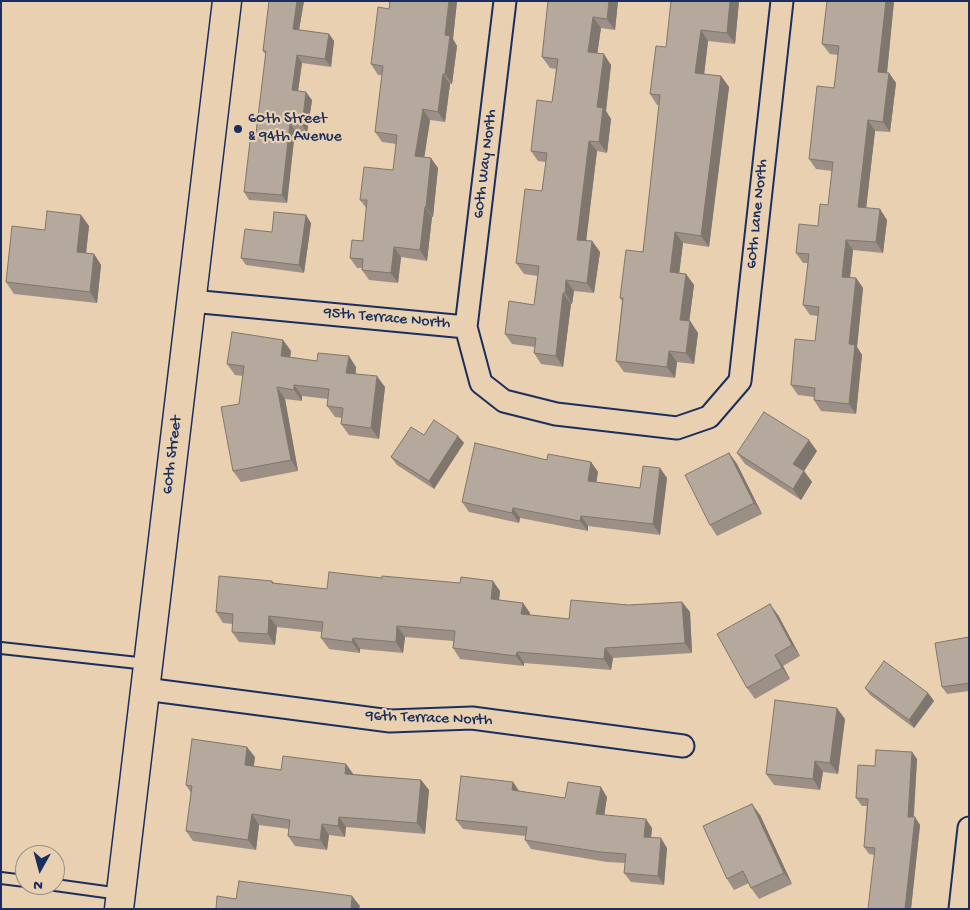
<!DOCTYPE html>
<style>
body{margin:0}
#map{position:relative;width:970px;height:910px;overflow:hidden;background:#e8d0b1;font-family:"Gochi Hand",sans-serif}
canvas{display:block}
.frame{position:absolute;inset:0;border:2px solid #1b2f5e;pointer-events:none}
.north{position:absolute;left:15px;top:845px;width:50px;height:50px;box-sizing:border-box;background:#e8d0b1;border:1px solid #969090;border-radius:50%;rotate:187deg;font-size:14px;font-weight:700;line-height:20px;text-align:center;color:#1b2f5e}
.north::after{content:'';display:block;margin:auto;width:18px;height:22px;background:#1b2f5e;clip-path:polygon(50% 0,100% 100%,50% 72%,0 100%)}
</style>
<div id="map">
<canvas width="970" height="910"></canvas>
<div class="frame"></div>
<div class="north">N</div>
</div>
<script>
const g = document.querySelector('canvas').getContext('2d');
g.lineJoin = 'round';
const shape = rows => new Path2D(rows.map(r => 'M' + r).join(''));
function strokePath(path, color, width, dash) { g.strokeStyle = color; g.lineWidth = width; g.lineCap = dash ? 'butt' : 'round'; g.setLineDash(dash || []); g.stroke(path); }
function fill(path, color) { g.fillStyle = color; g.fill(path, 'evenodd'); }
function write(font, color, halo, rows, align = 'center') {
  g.font = font + ' "Gochi Hand",sans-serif'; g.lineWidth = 4.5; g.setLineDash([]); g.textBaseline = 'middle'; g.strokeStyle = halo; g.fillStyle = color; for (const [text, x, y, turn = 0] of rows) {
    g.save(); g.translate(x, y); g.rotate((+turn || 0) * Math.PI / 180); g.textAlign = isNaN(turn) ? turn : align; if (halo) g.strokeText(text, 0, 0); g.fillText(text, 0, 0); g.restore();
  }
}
const lane = shape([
 [1,648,147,664],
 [1,878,25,881],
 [55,885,120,894]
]);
const street = shape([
 [505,1,466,327,481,383,504,401,556,414,677,428,709,417,740,381,782,1],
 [191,301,466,327],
 [145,689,390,721,472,718,683,746],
 [960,909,969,828]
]);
const secondary = shape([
 [119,909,227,1]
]);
const wall = shape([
 [269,1,304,1,299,30,329,34,334,41,331,67,302,63,298,91,312,100,307,133,295,131,287,203,249,200,244,192,256,133,266,55,263,51],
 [390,1,457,1,453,39,457,46,452,84,450,84,445,122,430,120,424,157,438,168,433,217,432,217,427,261,401,257,398,283,369,280,362,270,362,268,357,268,350,258,363,241,367,209,360,200,393,170,396,144,382,142,375,132,382,75,378,75,371,64,389,9],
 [548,1,618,1,615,30,601,28,597,53,611,65,606,111,611,119,607,153,597,151,586,241,592,241,600,252,594,293,574,291,572,304,571,304,563,367,541,364,534,353,535,347,512,344,505,334,534,305,538,276,524,274,516,263,542,191,546,162,538,161,531,151,552,102,556,69,550,68,542,57],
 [739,1,735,44,708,41,704,74,721,76,729,87,709,247,683,243,679,273,686,274,694,285,689,321,690,321,698,333,694,364,677,362,675,378,624,372,616,361,622,301,620,298,643,252,659,105,657,105,650,94,666,47],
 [827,1,894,1,887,73,889,73,896,83,890,132,875,131,866,208,887,220,883,253,853,250,850,277,856,278,863,288,857,347,862,355,856,414,821,411,814,400,814,397,798,395,791,385,815,341,818,316,810,315,803,305,808,263,803,263,796,253,818,226,828,205,832,171,816,169,809,159,834,88,838,55,830,54,822,44],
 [81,215,89,226,86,253,94,254,101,265,97,303,14,294,6,282],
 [311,223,304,273,246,265,241,258,272,232],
 [283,340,291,351,290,357,356,367,356,374,385,387,379,439,349,435,341,424,342,418,335,417,327,406,328,399,302,396,302,401,285,399,298,471,241,482,233,471,239,404,243,376,235,375,227,364],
 [424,435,458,436,464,443,434,489,397,465,391,457],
 [817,451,804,471,812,482,801,500,745,464,737,453],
 [729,453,737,464,762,514,717,536,710,525],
 [547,460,591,462,598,472,596,482,640,488,660,468,667,478,660,535,588,526,588,531,520,518,519,523,469,512,462,502],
 [382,578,500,591,499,600,523,603,530,613,530,615,569,619,629,605,682,602,690,612,692,653,613,658,611,670,524,663,524,666,460,659,453,648,453,641,405,637,403,653,360,649,360,653,329,649,321,638,322,632,277,627,275,645,239,642,232,632,233,624,223,623,216,612,272,581,274,583,327,589],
 [778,615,800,656,783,666,790,679,755,699,747,688],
 [969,637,969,691,947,694,942,687],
 [865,688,928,693,934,701,914,728,870,695],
 [845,719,838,774,823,772,820,790,774,785,766,774],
 [912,752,917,759,914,817,920,825,911,909,868,909,875,855,869,854,864,847,867,806,862,806,856,798,875,766],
 [255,757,254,766,281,770,346,764,353,774,421,780,429,790,425,834,346,827,345,837,329,835,327,850,295,846,288,836,289,829,259,825,256,850,193,841,186,831,191,793,186,785],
 [513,782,519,791,565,798,607,797,604,815,652,828,651,838,667,848,664,885,631,882,624,873,625,863,607,862,531,849,525,840,525,836,463,829,456,820],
 [760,815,792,884,759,899,751,888,749,883,734,890,727,879]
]);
const shadedWall = shape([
 [297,1,304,1,298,36,293,29],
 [449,1,457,1,453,39,457,46,452,84,445,74,445,35],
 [609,1,618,1,615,30,607,19],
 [730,1,739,1,735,44,727,33],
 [886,1,894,1,886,82,878,72],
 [593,17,601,28,596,63,588,52],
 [701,30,708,41,703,84,695,73],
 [329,34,334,41,331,67,325,59],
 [604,54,611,65,606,111,611,119,607,153,599,142,597,107],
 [297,55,302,63,297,98,292,90],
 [889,73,896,83,890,132,883,122],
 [443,74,450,84,445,122,438,112],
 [721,76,729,87,709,247,701,236],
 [306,92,312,100,307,133,302,125],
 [423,109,430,120,423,166,415,156],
 [868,120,875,131,865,218,858,207],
 [290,123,295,131,287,203,282,195],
 [589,141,597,151,585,250,577,240],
 [431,158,438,168,433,217,426,207],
 [425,207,432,217,427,261,420,250],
 [880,209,887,220,883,253,876,242],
 [81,215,89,226,85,263,77,252],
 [306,215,311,223,304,273,299,265],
 [675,232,683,243,678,283,670,272],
 [846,240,853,250,849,287,842,277],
 [592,241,600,252,594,293,587,283],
 [394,247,401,257,398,283,391,273],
 [94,254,101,265,97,303,90,292],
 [686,274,694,285,688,331,680,320],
 [856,278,863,288,857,347,862,355,856,414,849,404,849,344],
 [566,280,574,291,572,304,565,293],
 [563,293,571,304,563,367,556,356],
 [690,321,698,333,694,364,686,353],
 [283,340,291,351,289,367,281,356],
 [669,351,677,362,675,378,667,367],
 [349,356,356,367,354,384,346,373],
 [377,376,385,387,379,439,371,428],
 [294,385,302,396,302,401,294,390],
 [277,387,285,399,298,471,291,460],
 [458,436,464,443,434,489,429,481],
 [809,440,817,451,804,471,812,482,801,500,793,489,793,464],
 [729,453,737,464,762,514,754,503],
 [591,462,598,472,595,491,588,481],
 [660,468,667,478,660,535,653,524],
 [513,508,520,518,519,523,512,513],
 [581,516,588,526,588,531,580,521],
 [493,581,500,591,498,609,491,599],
 [682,602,690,612,692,653,685,643],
 [523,603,530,613,529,625,521,614],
 [770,604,778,615,800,656,792,645],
 [269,616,277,627,275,645,268,634],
 [397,626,405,637,403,653,396,642],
 [353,638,360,649,360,653,352,642],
 [605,648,613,658,611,670,604,659],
 [517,652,524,663,524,666,516,656],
 [775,655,783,666,790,679,782,668],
 [928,693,934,701,914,728,909,720],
 [837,708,845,719,838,774,830,763],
 [247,747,255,757,252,775,245,765],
 [912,752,917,759,913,824,908,817],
 [815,761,823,772,820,790,813,779],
 [346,764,354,775,345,774],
 [421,780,429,790,425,834,417,823],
 [513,782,519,791,512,790],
 [601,787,607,797,603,824,596,814],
 [752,804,760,815,792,884,784,873],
 [252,814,259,825,256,850,248,840],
 [339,817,346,827,345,837,338,826],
 [915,817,920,825,911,909,905,909],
 [646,819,652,828,650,846,644,837],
 [322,824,329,835,327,850,320,840],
 [661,838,667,848,664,885,658,876],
 [352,896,360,906,359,909,351,909]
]);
const building = shape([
 [269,1,297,1,293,29,329,34,325,59,297,55,292,90,306,92,302,125,290,123,282,195,244,192,251,133,256,133,266,51,263,51,269,1],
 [390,1,449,1,445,35,450,36,445,74,443,74,438,112,423,109,415,156,431,158,426,207,425,207,420,250,394,247,391,273,362,270,363,259,350,258,352,240,363,241,367,200,360,200,364,167,393,170,397,135,375,132,383,66,371,64,378,7,389,9,390,1],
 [548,1,609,1,607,19,593,17,588,52,604,54,597,107,603,108,599,142,589,141,577,240,592,241,587,283,566,280,565,293,563,293,556,356,534,353,536,338,505,334,509,301,534,305,539,266,516,263,525,189,542,191,547,153,531,151,537,100,552,102,558,59,542,57,548,1],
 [671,1,730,1,727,33,701,30,695,73,721,76,701,236,675,232,670,272,686,274,680,320,690,321,686,353,669,351,667,367,616,361,623,298,620,298,626,250,643,252,660,95,650,94,656,46,666,47,671,1],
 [827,1,886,1,878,72,889,73,883,122,868,120,858,207,880,209,876,242,846,240,842,277,856,278,849,344,855,345,849,404,814,400,815,388,791,385,795,339,815,341,819,307,803,305,809,254,796,253,799,224,818,226,820,204,828,205,833,162,809,159,817,86,834,88,839,46,822,44,827,1],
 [47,211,81,215,77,252,94,254,90,292,6,282,12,226,45,230,47,211],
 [274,212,306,215,299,265,241,258,245,229,272,232,274,212],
 [232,332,283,340,281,356,317,361,318,353,349,356,346,373,377,376,371,428,341,424,343,408,327,406,329,389,294,385,294,390,277,387,291,460,233,471,221,407,239,404,244,366,227,364,232,332],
 [764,412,809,440,793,464,804,471,793,489,737,453,764,412],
 [434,420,458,436,429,481,391,457,411,427,424,435,434,420],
 [475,443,547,460,548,454,591,462,588,481,640,488,643,466,660,468,653,524,581,516,580,521,513,508,512,513,462,502,475,443],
 [729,453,754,503,710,525,685,475,729,453],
 [329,572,382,578,382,576,460,583,461,577,493,581,491,599,523,603,521,614,569,619,571,600,629,605,682,602,685,643,605,648,604,659,517,652,516,656,453,648,455,631,397,626,396,642,353,638,352,642,321,638,323,622,269,616,268,634,232,632,233,614,216,612,219,576,272,581,272,583,327,589,329,572],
 [770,604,792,645,775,655,782,668,747,688,717,634,770,604],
 [969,637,969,683,942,687,935,643,969,637],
 [884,661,928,693,909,720,865,688,884,661],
 [775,700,837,708,830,763,815,761,813,779,766,774,775,700],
 [192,739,247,747,245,765,281,770,283,756,346,764,345,774,421,780,417,823,339,817,338,826,322,824,320,840,288,836,290,820,252,814,248,840,186,831,192,786,186,785,192,739],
 [876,750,912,752,908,817,915,817,905,909,868,909,875,848,864,847,868,799,856,798,858,765,875,766,876,750],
 [461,776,513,782,512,790,565,798,568,782,601,787,596,814,646,819,644,837,661,838,658,876,624,873,626,854,600,852,525,840,527,827,456,820,461,776],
 [752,804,784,873,751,888,743,871,727,879,703,826,752,804],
 [239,881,352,896,351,909,216,909,217,896,236,899,239,881]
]);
const markers = [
 [238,129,5,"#1b2f5e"]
];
const poiNames = [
 ["60th Street",248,120],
 ["& 94th Avenue",248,138]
];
const streetNames = [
 ["60th Way North",486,164,-83],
 ["60th Lane North",758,214,-84],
 ["95th Terrace North",387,319,5],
 ["60th Street",173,455,-83],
 ["96th Terrace North",429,719,2]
];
strokePath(lane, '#1b2f5e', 14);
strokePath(street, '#1b2f5e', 25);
strokePath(secondary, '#1b2f5e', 31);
strokePath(lane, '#e8d0b1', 10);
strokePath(street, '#e8d0b1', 21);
strokePath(secondary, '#e8d0b1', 28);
fill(wall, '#9c9086');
fill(shadedWall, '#7f766d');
fill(building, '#b5a89c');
strokePath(building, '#7f766d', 1);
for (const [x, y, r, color] of markers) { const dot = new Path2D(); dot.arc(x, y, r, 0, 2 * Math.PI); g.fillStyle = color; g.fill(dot); strokePath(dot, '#e8d0b1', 2); }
write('16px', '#1b2f5e', '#e8d0b1', poiNames, 'left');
write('16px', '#1b2f5e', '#e8d0b1', streetNames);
</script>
